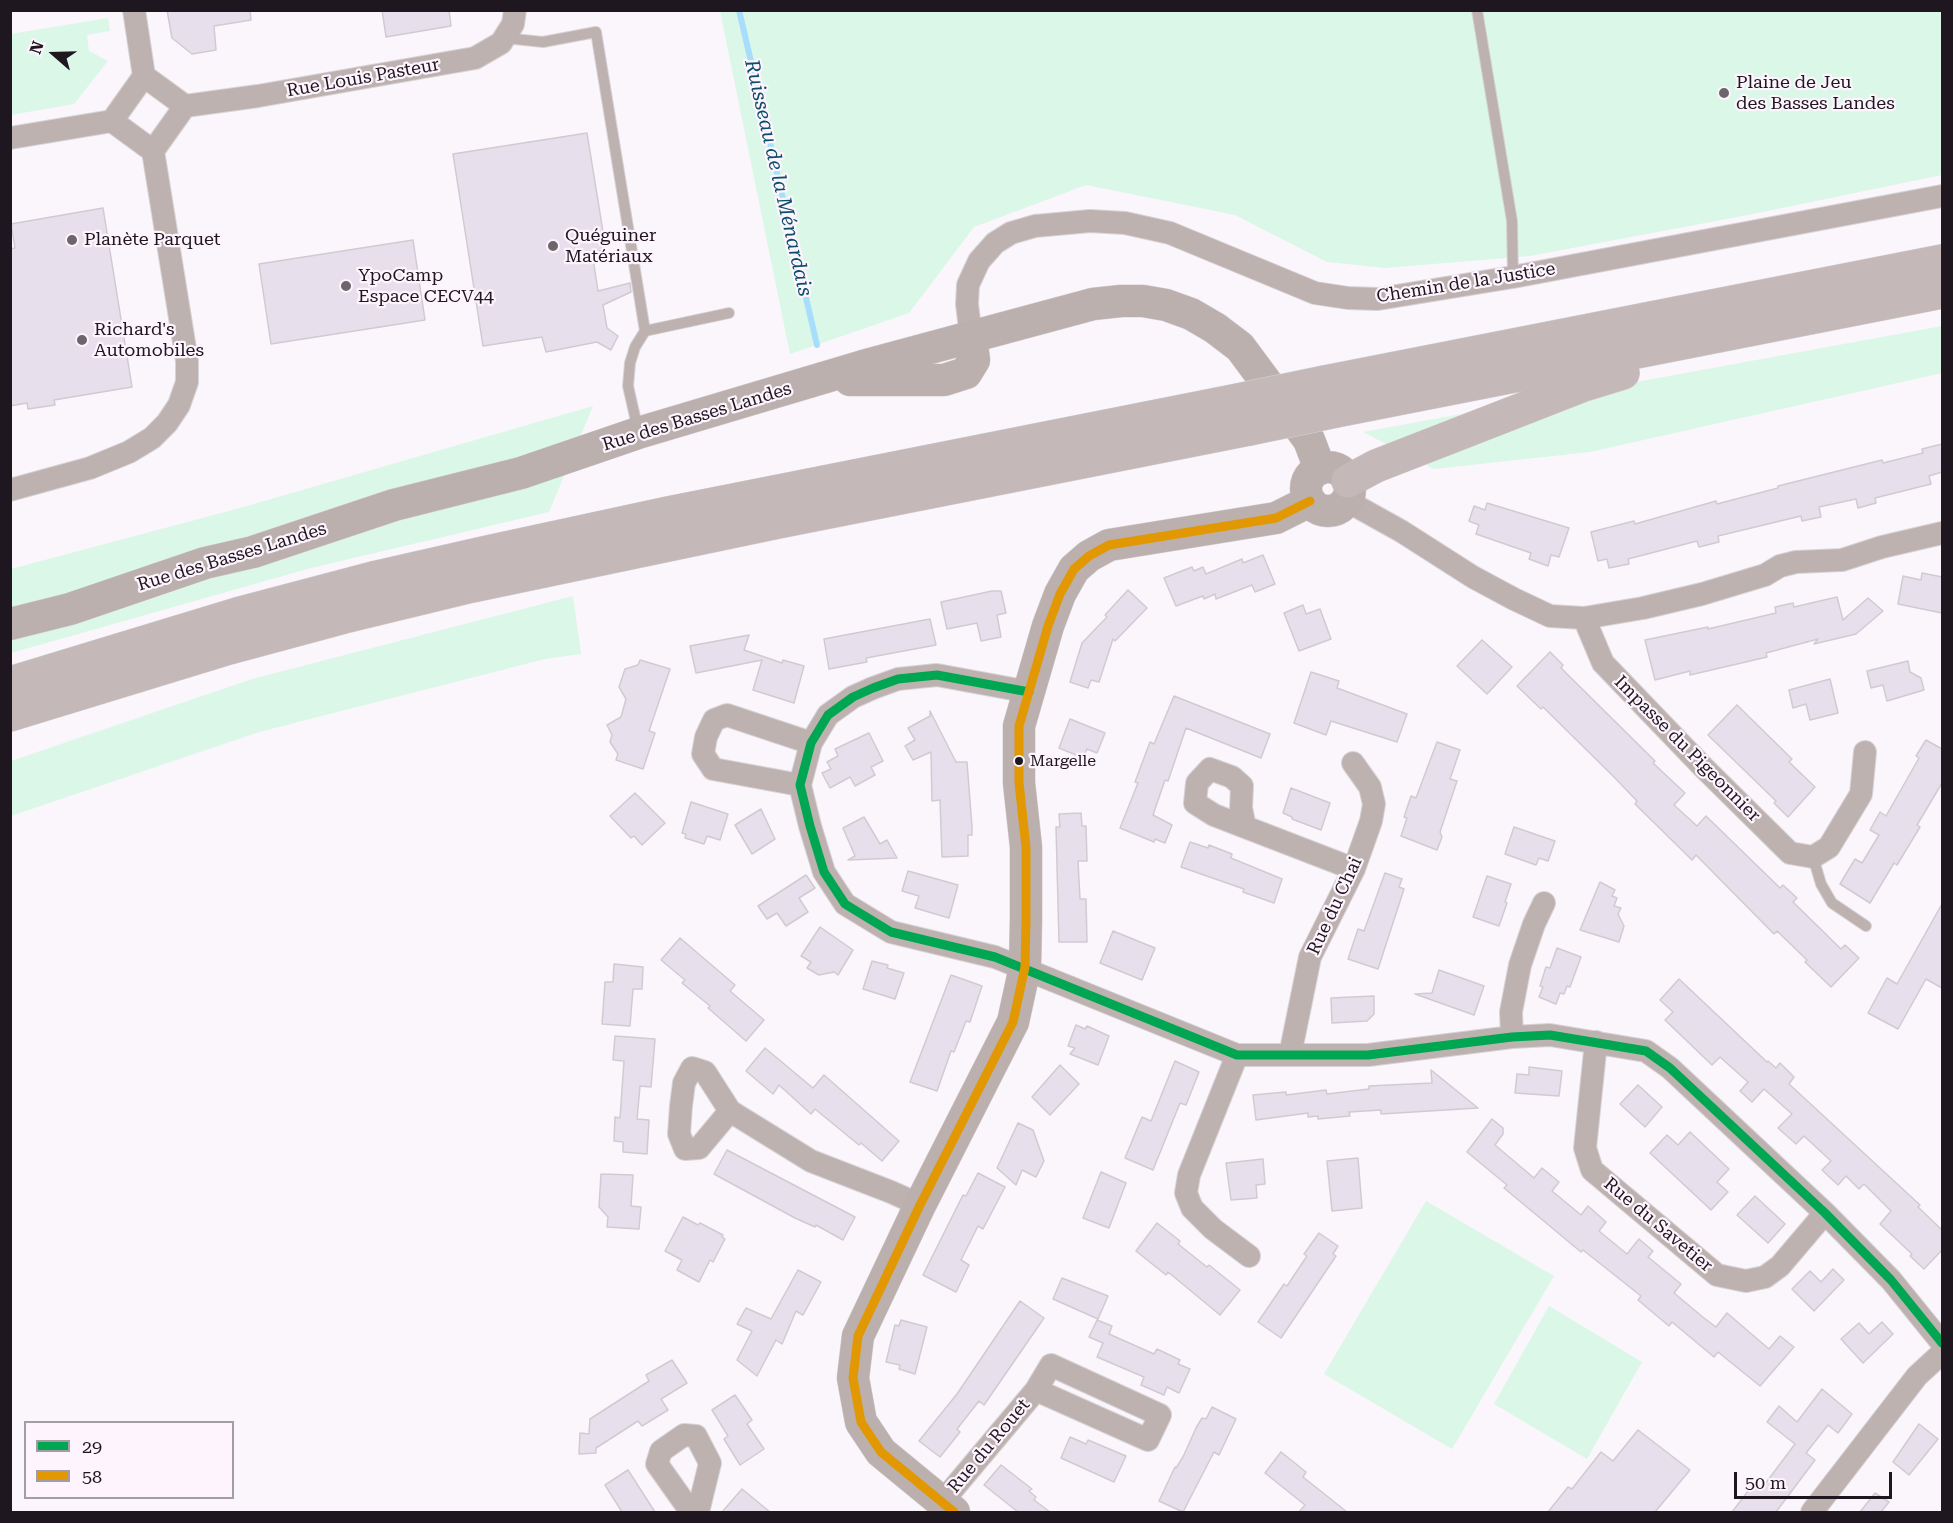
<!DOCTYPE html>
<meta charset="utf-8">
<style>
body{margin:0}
#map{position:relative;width:1953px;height:1523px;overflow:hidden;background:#fbf6fb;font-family:"Roboto Serif",serif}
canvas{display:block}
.frame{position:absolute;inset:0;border:12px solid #1f171f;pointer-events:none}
.legend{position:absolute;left:24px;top:1421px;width:210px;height:78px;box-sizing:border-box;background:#fdf4fd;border:2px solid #a49ca4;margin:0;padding:8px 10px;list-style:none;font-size:18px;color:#1f171f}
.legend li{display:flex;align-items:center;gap:12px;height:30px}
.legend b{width:30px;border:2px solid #a49ca4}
.north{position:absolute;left:24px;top:24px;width:60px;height:60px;-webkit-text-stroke:4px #fdf4fd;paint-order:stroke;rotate:290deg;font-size:16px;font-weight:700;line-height:24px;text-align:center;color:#1f171f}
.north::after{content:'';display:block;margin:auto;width:21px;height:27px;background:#1f171f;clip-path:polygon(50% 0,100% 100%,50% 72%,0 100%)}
.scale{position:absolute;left:1734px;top:1472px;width:158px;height:27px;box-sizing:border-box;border:3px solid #1f171f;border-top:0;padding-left:8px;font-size:18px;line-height:21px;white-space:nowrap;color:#1f171f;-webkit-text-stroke:4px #fdf4fd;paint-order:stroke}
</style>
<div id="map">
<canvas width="1953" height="1523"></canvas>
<div class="frame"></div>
<ul class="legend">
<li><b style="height:8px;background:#00a651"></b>29</li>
<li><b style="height:8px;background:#e19803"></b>58</li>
</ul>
<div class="north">N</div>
<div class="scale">50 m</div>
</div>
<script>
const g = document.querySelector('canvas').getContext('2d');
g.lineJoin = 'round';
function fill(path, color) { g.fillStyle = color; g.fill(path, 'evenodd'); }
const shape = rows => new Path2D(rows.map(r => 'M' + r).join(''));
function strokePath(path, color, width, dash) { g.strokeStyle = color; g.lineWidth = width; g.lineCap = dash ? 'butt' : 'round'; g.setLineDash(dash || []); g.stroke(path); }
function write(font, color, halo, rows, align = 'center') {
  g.font = font + ' "Roboto Serif",serif'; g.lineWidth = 4.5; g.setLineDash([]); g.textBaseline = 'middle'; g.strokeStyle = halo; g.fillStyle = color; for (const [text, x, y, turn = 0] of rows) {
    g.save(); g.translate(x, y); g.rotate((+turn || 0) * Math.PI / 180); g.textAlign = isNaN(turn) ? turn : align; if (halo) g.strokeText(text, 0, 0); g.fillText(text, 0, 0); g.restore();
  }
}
const green = shape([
 [720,11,1942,11,1942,175,1753,214,1530,256,1385,268,1327,262,1235,215,1086,185,974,227,909,313,790,354],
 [108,18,110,31,87,35,89,51,108,61,74,104,11,115,11,34],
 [1942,326,1942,373,1590,452,1434,469,1363,432],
 [593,406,549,512,311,568,11,653,11,569,240,508],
 [573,596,581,654,545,659,259,732,11,816,11,761,252,679],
 [1426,1201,1554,1276,1452,1449,1324,1374],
 [1549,1306,1642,1362,1587,1459,1494,1404]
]);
const stream = shape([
 [739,10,817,345]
]);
const building = shape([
 [167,10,250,10,251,20,214,26,216,50,192,54,172,38,167,10],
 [382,10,449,10,451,26,386,37,382,10],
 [587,133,606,250,592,252,598,291,630,283,631,292,603,305,607,328,618,336,611,350,597,342,546,352,542,337,483,346,453,154,587,133],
 [103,208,132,387,54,400,55,405,28,409,27,403,10,406,10,249,15,248,11,224,103,208],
 [413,240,425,320,271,344,259,264,413,240],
 [1942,444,1942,472,1929,476,1931,484,1875,498,1876,503,1858,508,1856,499,1819,507,1821,517,1802,521,1801,516,1718,536,1719,542,1699,547,1697,541,1628,559,1629,564,1609,568,1607,559,1598,561,1591,532,1634,521,1635,524,1716,501,1717,504,1778,488,1778,486,1882,460,1883,463,1923,453,1922,449,1942,444],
 [1487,503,1569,528,1559,557,1551,555,1548,566,1529,559,1531,553,1476,534,1479,525,1469,521,1474,506,1485,510,1487,503],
 [1263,555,1275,584,1255,592,1252,585,1216,599,1215,594,1204,599,1203,596,1176,606,1164,578,1192,567,1194,571,1203,567,1206,574,1242,559,1243,563,1263,555],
 [1922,573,1942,577,1942,613,1898,604,1903,576,1921,580,1922,573],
 [1128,590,1147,608,1115,641,1113,639,1099,682,1091,680,1088,688,1070,682,1082,643,1107,617,1105,615,1128,590],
 [992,591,1001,591,1006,613,997,615,1001,637,981,641,977,623,947,629,941,602,992,591],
 [1837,597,1843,620,1868,598,1883,611,1856,634,1814,644,1818,639,1766,653,1767,657,1690,675,1690,671,1655,680,1645,640,1708,627,1708,629,1776,613,1775,607,1793,603,1794,607,1837,597],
 [1303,605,1306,614,1320,609,1331,639,1299,651,1284,613,1303,605],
 [930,619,936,645,866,658,867,662,829,669,824,639,930,619],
 [749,635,744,650,782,663,783,660,804,666,794,703,753,690,762,660,696,673,690,646,749,635],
 [1482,640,1512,667,1487,694,1457,666,1482,640],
 [1550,652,1563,665,1561,668,1655,761,1653,763,1685,793,1674,805,1697,826,1706,816,1780,888,1783,885,1797,898,1793,902,1841,949,1845,945,1859,958,1831,987,1805,962,1807,960,1777,931,1774,934,1696,855,1692,860,1635,804,1637,801,1614,777,1543,707,1541,709,1517,686,1550,652],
 [640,660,670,669,649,731,655,733,643,769,616,760,618,754,610,742,612,735,607,725,621,717,626,699,619,687,625,669,638,665,640,660],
 [1908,661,1910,672,1921,678,1924,690,1887,701,1883,685,1871,688,1867,671,1908,661],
 [1311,672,1339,681,1337,688,1407,714,1397,742,1331,721,1326,735,1294,723,1311,672],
 [1830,679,1838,713,1810,720,1806,704,1793,708,1789,690,1830,679],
 [1174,696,1270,734,1261,758,1186,728,1168,781,1165,780,1153,815,1172,825,1165,843,1155,839,1154,842,1120,828,1138,783,1135,782,1150,742,1154,744,1174,696],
 [1737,705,1792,759,1789,762,1815,787,1788,817,1774,803,1776,801,1708,735,1737,705],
 [930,711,956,762,967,762,972,827,972,835,968,835,968,856,942,857,940,800,932,801,931,752,913,760,905,746,915,740,908,728,930,716,930,711],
 [1070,719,1105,733,1097,753,1087,749,1083,758,1059,748,1070,719],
 [869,733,883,761,871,767,875,775,855,786,850,777,830,788,822,773,831,769,827,762,838,756,835,749,869,733],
 [1926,740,1942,749,1942,783,1917,825,1920,827,1897,865,1894,863,1870,903,1840,884,1855,859,1862,863,1879,835,1870,830,1880,812,1886,816,1919,758,1916,756,1926,740],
 [1437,742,1460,750,1450,779,1457,781,1440,832,1442,837,1437,850,1401,836,1407,818,1404,817,1411,796,1416,798,1437,742],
 [1291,788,1330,803,1321,830,1292,819,1292,817,1283,813,1291,788],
 [635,793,665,823,642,845,634,836,631,838,610,816,635,793],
 [691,802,728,814,720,840,707,836,704,844,685,838,686,834,682,833,691,802],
 [761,809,775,839,752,854,735,825,761,809],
 [1081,813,1082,826,1086,826,1087,861,1078,861,1080,899,1086,899,1087,942,1059,942,1056,827,1060,827,1059,814,1081,813],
 [864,817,880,844,887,840,897,858,848,860,855,856,843,828,864,817],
 [1514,827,1555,841,1548,861,1539,858,1536,865,1505,854,1514,827],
 [1190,842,1208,848,1209,845,1232,854,1231,858,1282,879,1274,903,1243,892,1244,889,1181,867,1190,842],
 [908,871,958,885,949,918,915,908,919,896,902,891,908,871],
 [1385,873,1402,879,1399,887,1404,889,1378,969,1348,959,1358,929,1364,931,1385,873],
 [806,875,815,888,799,898,808,912,786,926,777,913,767,919,758,906,806,875],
 [1487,876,1511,884,1505,902,1507,903,1499,926,1473,917,1487,876],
 [1600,882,1615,890,1612,896,1617,898,1614,906,1621,908,1618,914,1624,926,1619,942,1580,930,1600,882],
 [1942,904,1942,988,1926,979,1898,1029,1868,1013,1887,978,1897,984,1942,904],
 [820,927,853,950,838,975,834,972,819,975,807,968,811,962,801,956,820,927],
 [1113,931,1155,948,1142,980,1100,963,1113,931],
 [680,938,735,985,730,991,764,1020,746,1041,708,1008,710,1006,682,983,685,980,661,960,680,938],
 [1557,948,1581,957,1570,987,1567,986,1564,994,1560,993,1556,1004,1539,997,1543,987,1540,986,1546,967,1550,968,1557,948],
 [872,961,888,965,887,968,904,973,895,999,863,989,872,961],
 [614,964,643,967,642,989,633,989,630,1026,602,1024,605,982,613,982,614,964],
 [1439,970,1484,986,1474,1015,1415,994,1432,993,1439,970],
 [951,975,982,986,970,1022,966,1021,954,1052,951,1051,937,1091,910,1082,951,975],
 [1679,979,1767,1062,1768,1061,1776,1068,1780,1063,1794,1077,1789,1084,1920,1205,1918,1207,1942,1230,1942,1250,1924,1269,1910,1256,1912,1254,1880,1224,1891,1211,1864,1184,1859,1189,1846,1176,1838,1185,1822,1170,1831,1161,1804,1136,1796,1144,1778,1128,1792,1114,1764,1089,1752,1102,1740,1091,1748,1082,1720,1057,1712,1065,1665,1020,1673,1012,1660,1000,1679,979],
 [1374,996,1374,1014,1367,1021,1332,1023,1331,998,1374,996],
 [1076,1025,1085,1029,1087,1026,1109,1036,1098,1065,1070,1054,1075,1048,1068,1046,1076,1025],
 [615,1036,655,1039,651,1087,640,1086,637,1119,649,1120,647,1154,623,1152,623,1142,614,1141,615,1117,620,1118,624,1061,613,1060,615,1036],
 [765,1048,813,1088,824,1075,899,1141,882,1161,861,1143,859,1145,815,1109,811,1114,779,1085,773,1094,746,1071,765,1048],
 [1175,1061,1199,1072,1186,1105,1180,1103,1153,1170,1125,1158,1142,1117,1151,1121,1175,1061],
 [1060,1065,1079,1084,1050,1115,1032,1097,1060,1065],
 [1529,1067,1562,1071,1559,1096,1515,1093,1517,1074,1529,1075,1529,1067],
 [1431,1070,1478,1108,1381,1114,1381,1110,1349,1112,1350,1116,1318,1119,1318,1116,1308,1117,1308,1113,1256,1120,1253,1095,1286,1092,1286,1095,1326,1090,1327,1094,1369,1089,1369,1086,1432,1083,1431,1070],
 [1638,1085,1662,1107,1645,1127,1620,1104,1638,1085],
 [1492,1119,1503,1128,1503,1134,1495,1145,1534,1178,1542,1168,1559,1182,1552,1191,1581,1215,1588,1206,1606,1222,1599,1231,1627,1254,1639,1239,1653,1251,1648,1257,1681,1284,1674,1293,1704,1318,1716,1327,1727,1313,1769,1349,1780,1336,1794,1347,1760,1386,1718,1352,1714,1357,1672,1322,1669,1326,1638,1300,1641,1296,1583,1250,1581,1252,1504,1188,1507,1185,1467,1152,1492,1119],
 [1018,1123,1033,1130,1044,1161,1036,1177,1022,1170,1016,1185,997,1168,1018,1123],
 [1690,1132,1729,1169,1717,1182,1728,1192,1711,1210,1650,1153,1667,1135,1678,1145,1690,1132],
 [727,1150,855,1217,843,1240,816,1225,815,1227,795,1218,714,1174,727,1150],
 [1358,1158,1362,1208,1332,1211,1327,1161,1358,1158],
 [1263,1159,1265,1184,1256,1185,1257,1198,1231,1200,1226,1163,1263,1159],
 [1101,1172,1126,1183,1109,1228,1083,1218,1101,1172],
 [978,1173,1005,1187,983,1229,978,1226,961,1260,969,1265,956,1292,923,1275,963,1195,966,1196,978,1173],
 [601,1174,633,1175,631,1206,641,1207,639,1229,607,1227,608,1217,599,1207,601,1174],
 [1755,1196,1785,1224,1768,1243,1737,1215,1755,1196],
 [683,1217,698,1225,700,1223,723,1235,722,1237,725,1239,713,1262,710,1260,699,1282,677,1270,682,1260,665,1251,683,1217],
 [1157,1223,1180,1241,1178,1244,1207,1267,1209,1265,1240,1290,1220,1315,1168,1272,1166,1275,1136,1251,1157,1223],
 [1319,1233,1338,1246,1333,1254,1336,1256,1281,1338,1258,1322,1284,1284,1287,1286,1307,1256,1304,1254,1319,1233],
 [1833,1269,1844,1280,1814,1311,1792,1289,1810,1271,1821,1282,1833,1269],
 [798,1270,821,1282,803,1315,796,1311,782,1344,776,1340,757,1376,737,1360,752,1331,737,1324,746,1308,771,1319,798,1270],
 [1062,1278,1108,1296,1098,1319,1053,1299,1062,1278],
 [1020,1301,1044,1318,984,1405,979,1401,957,1429,960,1432,940,1457,919,1441,957,1394,1020,1301],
 [901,1320,927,1327,915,1374,899,1369,900,1365,886,1362,895,1325,899,1326,901,1320],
 [1097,1320,1112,1326,1109,1334,1154,1354,1157,1349,1180,1360,1178,1364,1190,1369,1179,1393,1167,1387,1164,1395,1141,1385,1144,1377,1097,1357,1103,1343,1089,1337,1097,1320],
 [1882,1322,1893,1334,1863,1363,1841,1339,1859,1323,1869,1334,1882,1322],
 [672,1360,687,1383,661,1399,668,1410,642,1426,638,1421,596,1448,596,1453,579,1454,580,1433,589,1434,590,1419,649,1381,646,1375,672,1360],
 [1822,1389,1852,1414,1838,1433,1828,1425,1806,1453,1815,1460,1776,1512,1732,1512,1755,1482,1762,1488,1795,1444,1767,1422,1779,1406,1797,1422,1822,1389],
 [735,1395,752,1420,747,1424,764,1449,740,1465,724,1439,728,1436,712,1410,735,1395],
 [1212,1407,1236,1419,1219,1455,1214,1452,1183,1512,1159,1501,1175,1467,1176,1468,1183,1457,1196,1428,1202,1418,1206,1419,1212,1407],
 [1919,1424,1938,1439,1909,1475,1893,1462,1919,1424],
 [1638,1430,1690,1470,1655,1512,1548,1512,1568,1487,1572,1489,1601,1452,1613,1461,1638,1430],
 [1070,1437,1086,1444,1088,1440,1126,1456,1114,1482,1061,1458,1070,1437],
 [1281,1452,1306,1472,1303,1477,1347,1512,1299,1512,1305,1505,1265,1473,1281,1452],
 [1001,1465,1032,1489,1029,1491,1036,1497,1034,1500,1050,1512,1018,1512,984,1485,1001,1465],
 [628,1470,644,1495,655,1512,622,1512,605,1485,628,1470],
 [742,1489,770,1512,722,1512,742,1489],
 [1875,1493,1889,1502,1881,1512,1860,1512,1875,1493]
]);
const lane = shape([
 [1477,10,1512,221,1513,277],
 [505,38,543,42,596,32,645,331,635,347,630,363,628,386,638,430],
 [645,331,729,313],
 [1813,857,1821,884,1832,903,1866,926]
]);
const street = shape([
 [134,10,144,76],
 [144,76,185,106,153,151,112,121,144,76],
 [185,106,258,96,475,58,501,43,513,24,515,10],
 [10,138,112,121],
 [971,337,967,304,968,285,979,261,995,243,1011,233,1035,226,1090,221,1125,223,1170,233,1315,293,1348,298,1378,299,1513,277,1942,196],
 [10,490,90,468,129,452,152,438,167,423,179,405,187,382,187,361,153,151],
 [1347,501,1401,531,1473,577,1514,599,1550,616,1584,618,1643,608,1702,594,1765,575,1780,566,1796,562,1842,560,1882,547,1942,533],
 [1584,618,1603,663,1702,766,1790,853,1813,857,1829,847,1861,794,1865,752],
 [1029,692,937,675,898,679,873,688,853,697,828,715,811,743,800,785,810,826,824,872,845,904,891,932,995,957,1237,1055,1368,1055,1512,1037,1550,1035,1646,1051,1670,1068,1825,1213,1891,1280,1942,1343],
 [800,785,713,769,703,754,706,737,714,720,727,715,811,743],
 [1245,827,1241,808,1242,786,1232,777,1210,769,1197,783,1195,803,1214,815,1354,869],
 [1512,1037,1511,1012,1520,965,1534,924,1544,903],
 [1596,1042,1585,1148,1592,1170,1717,1275,1746,1281,1765,1277,1780,1266,1825,1213],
 [1237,1055,1189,1175,1186,1193,1192,1208,1213,1229,1249,1256],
 [1290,1055,1310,957,1354,869,1371,821,1374,804,1370,787,1353,763],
 [730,1111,699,1148,685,1149,679,1134,681,1106,684,1083,692,1068,705,1072,730,1111,811,1161,891,1192,920,1205],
 [942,1502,1036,1390,1051,1365,1160,1415,1148,1440,1036,1390],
 [691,1512,657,1464,661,1451,684,1435,696,1436,710,1463,698,1512],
 [1812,1512,1917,1376,1942,1353]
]);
const secondary = shape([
 [850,380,944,380,966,373,974,360,971,337],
 '1306 489a22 22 0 1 1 44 0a22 22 0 1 1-44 0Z',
 [10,624,70,609,205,563,253,552,394,505,521,473,638,433,863,366,1093,304,1121,301,1143,301,1166,305,1191,314,1215,328,1240,347,1309,440,1320,469],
 [954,1512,881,1452,861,1422,853,1378,858,1336,920,1205,1013,1022,1025,967,1026,919,1026,847,1019,783,1019,726,1048,626,1060,594,1074,569,1089,556,1109,545,1276,518,1310,501]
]);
const highway = shape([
 [1325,382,1942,261],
 [1336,411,1942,292],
 [1348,481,1376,466,1466,431,1584,385,1623,373],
 [10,683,237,614,377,577,487,552,668,513,1238,400],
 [10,715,229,648,344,617,472,586,778,522,1249,429]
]);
const highwayBridge = shape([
 [1238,400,1325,382],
 [1249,429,1336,411]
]);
const bus1 = shape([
 [1029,692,937,675,898,679,873,688,853,697,828,715,811,743,800,785,810,826,824,872,845,904,891,932,995,957,1237,1055,1368,1055,1512,1037,1550,1035,1646,1051,1670,1068,1825,1213,1891,1280,1942,1343]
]);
const bus2 = shape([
 [954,1512,881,1452,861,1422,853,1378,858,1336,920,1205,1013,1022,1025,967,1026,919,1026,847,1019,783,1019,726,1048,626,1060,594,1074,569,1089,556,1109,545,1276,518,1310,501]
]);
const markers = [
 [1724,93,6,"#6c656c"],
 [72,240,6,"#6c656c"],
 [553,246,6,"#6c656c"],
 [346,286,6,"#6c656c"],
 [82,340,6,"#6c656c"],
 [1019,761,5,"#1f171f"]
];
const busNames = [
 ["Margelle",1030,761]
];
const streetNames = [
 ["Rue Louis Pasteur",363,78,-10],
 ["Chemin de la Justice",1466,283,-9],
 ["Rue des Basses Landes",697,417,-17],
 ["Rue des Basses Landes",232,557,-17],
 ["Impasse du Pigeonnier",1687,749,45],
 ["Rue du Chai",1335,906,-65],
 ["Rue du Savetier",1658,1225,40],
 ["Rue du Rouet",989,1446,-50]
];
const poiNames = [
 ["Plaine de Jeu",1736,83],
 ["des Basses Landes",1736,104],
 ["Quéguiner",565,236],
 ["Matériaux",565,257],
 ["Planète Parquet",84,240],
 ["YpoCamp",358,276],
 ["Espace CECV44",358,297],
 ["Richard's",94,330],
 ["Automobiles",94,351]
];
const waterNames = [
 ["Ruisseau de la Ménardais",778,178,77]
];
fill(green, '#daf7e8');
strokePath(stream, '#a7defc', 6);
fill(building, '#e7e0ec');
strokePath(building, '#d0cbd2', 1.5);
strokePath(lane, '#d7d3d7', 12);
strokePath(street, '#d7d3d7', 24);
strokePath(secondary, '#d7d3d7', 33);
strokePath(highway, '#d7d3d7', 34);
strokePath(lane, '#bdb2af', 10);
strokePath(street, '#bdb2af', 22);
strokePath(secondary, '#bcb0af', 32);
strokePath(highway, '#c4b9b8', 33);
strokePath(highwayBridge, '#d7d3d7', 34, []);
strokePath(highwayBridge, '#c4b9b8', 33);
strokePath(bus1, '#00a651', 9);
strokePath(bus2, '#e19803', 9);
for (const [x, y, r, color] of markers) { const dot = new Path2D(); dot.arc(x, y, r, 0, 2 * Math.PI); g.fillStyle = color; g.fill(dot); strokePath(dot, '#fdf4fd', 2); }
write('16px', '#1f171f', '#fdf4fd', busNames, 'left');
write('18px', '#1f171f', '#fdf4fd', streetNames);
write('18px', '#1f171f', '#fdf4fd', poiNames, 'left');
write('italic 20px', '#0c4e6a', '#fdf4fd', waterNames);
</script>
